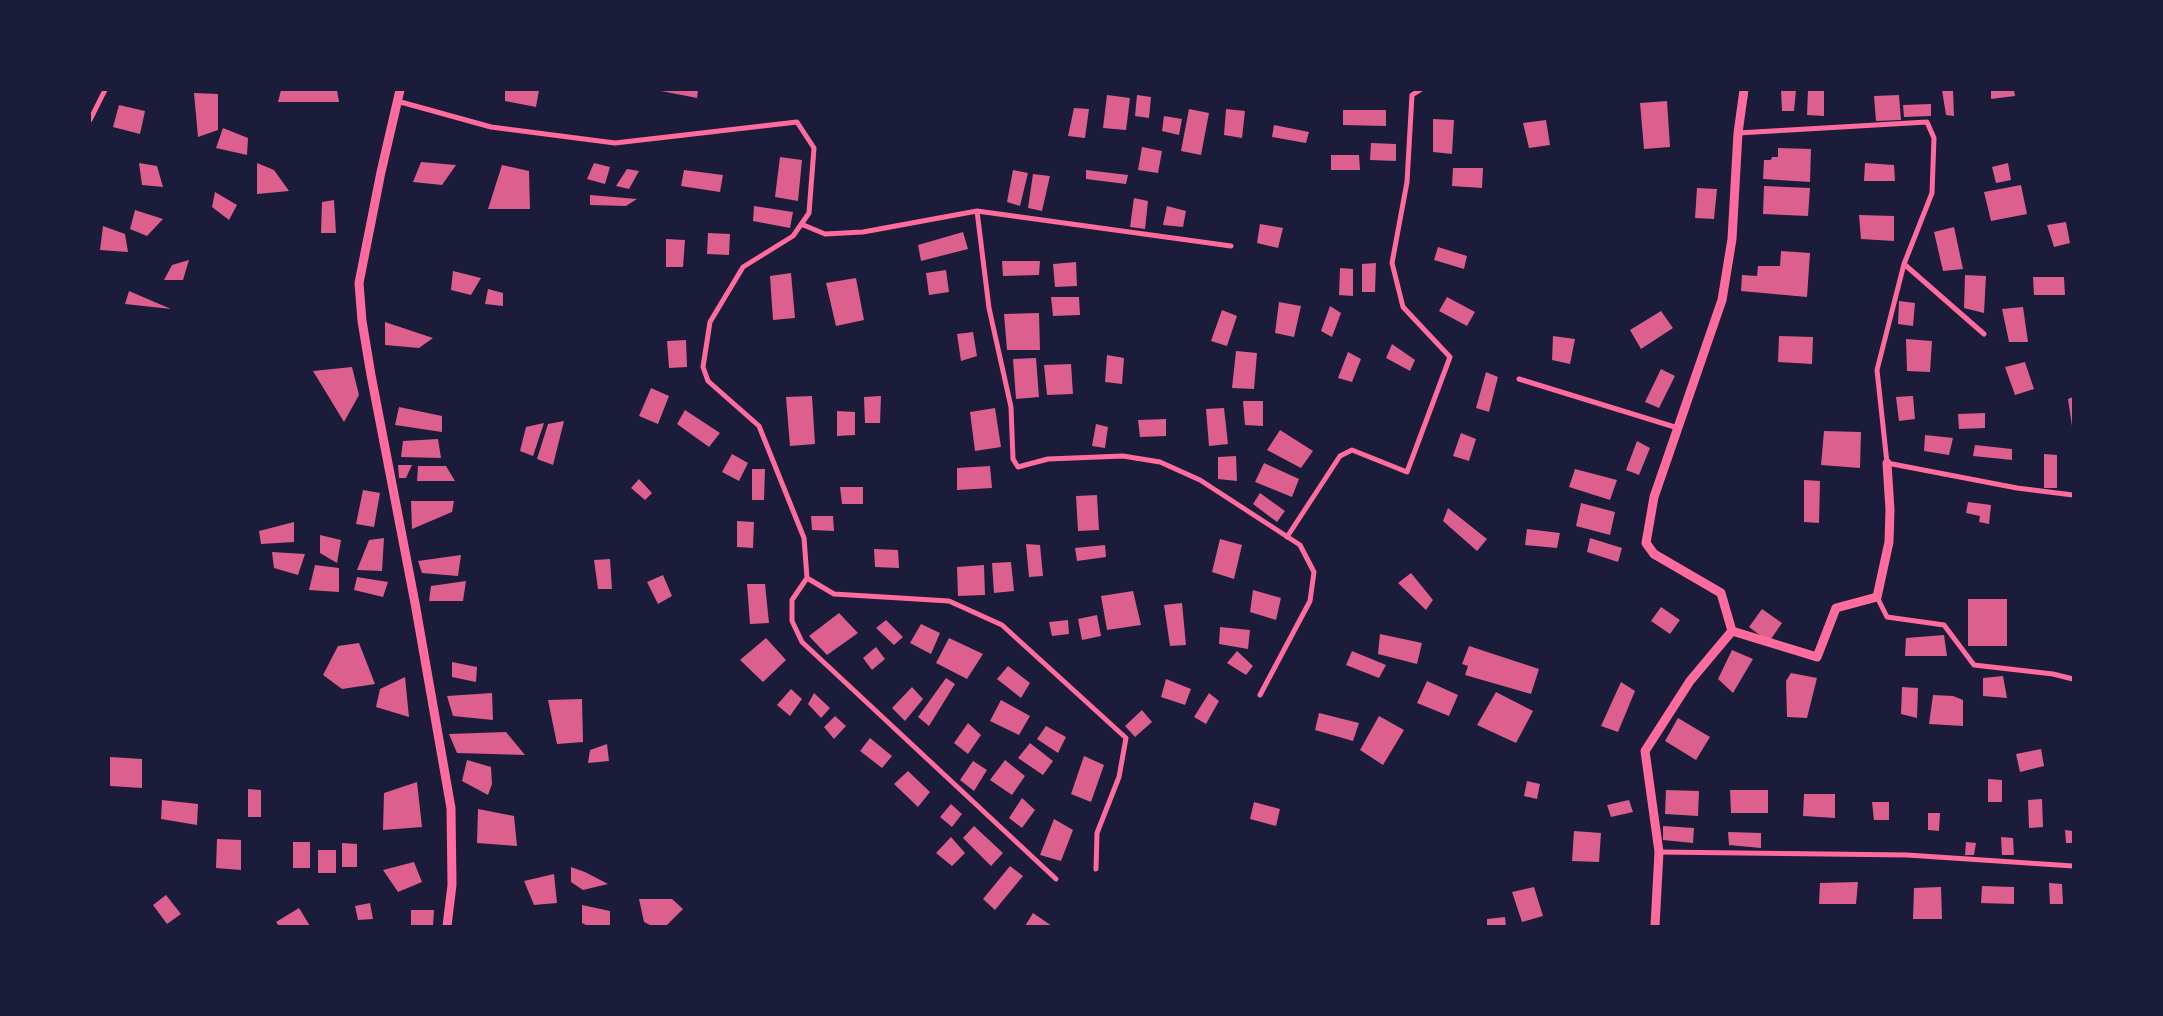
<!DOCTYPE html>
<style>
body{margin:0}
#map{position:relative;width:2163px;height:1016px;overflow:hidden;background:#1b1b3a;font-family:Ubuntu,sans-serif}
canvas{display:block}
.frame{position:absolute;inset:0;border:91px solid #1b1b3a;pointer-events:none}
</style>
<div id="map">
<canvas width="2163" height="1016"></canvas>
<div class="frame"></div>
</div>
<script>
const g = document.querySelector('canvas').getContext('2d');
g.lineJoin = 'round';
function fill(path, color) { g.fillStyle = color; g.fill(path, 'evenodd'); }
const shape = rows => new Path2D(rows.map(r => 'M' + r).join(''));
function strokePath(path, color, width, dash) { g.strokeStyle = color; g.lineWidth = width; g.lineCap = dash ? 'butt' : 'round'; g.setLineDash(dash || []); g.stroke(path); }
const building = shape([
 [281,90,337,90,339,102,278,102],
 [505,90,539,90,536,107,505,101],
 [656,90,698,90,697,98],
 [1781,90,1796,90,1794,111,1782,111],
 [1808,90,1824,90,1824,116,1807,115],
 [1942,90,1953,90,1954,116,1946,115],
 [1991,90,2014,90,2015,96,1991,99],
 [194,93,218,94,218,130,198,137],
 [1107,95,1130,98,1126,130,1103,128],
 [1137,95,1151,97,1149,118,1135,116],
 [1899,95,1901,120,1876,121,1874,96],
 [1667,101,1670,147,1644,149,1640,103],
 [1931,104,1931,116,1904,117,1903,105],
 [119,105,145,111,140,134,113,127],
 [1074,108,1089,109,1085,138,1068,136],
 [1189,109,1209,113,1201,155,1181,151],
 [1226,109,1245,111,1242,138,1224,135],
 [1343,110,1386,110,1386,126,1343,125],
 [1164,116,1182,119,1179,135,1162,131],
 [1433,119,1454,120,1452,154,1433,152],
 [1546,120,1550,145,1529,148,1523,123],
 [1274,125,1309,132,1306,143,1272,137],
 [223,128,248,138,247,155,216,148],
 [1371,143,1396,144,1396,161,1370,160],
 [1142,147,1162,151,1158,173,1138,170],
 [1778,148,1811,149,1810,182,1763,179,1764,160,1771,160,1772,157,1778,157],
 [1331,155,1359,155,1360,170,1331,170],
 [780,157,802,160,798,201,775,197],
 [421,162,456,165,442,185,413,182],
 [139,163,157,166,163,187,142,185],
 [257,163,274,170,289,191,257,194],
 [594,163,610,167,605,184,587,179],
 [1865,163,1894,165,1895,181,1864,181],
 [2008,163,2011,180,1996,183,1992,167],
 [502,165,529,171,530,209,488,209],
 [1453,168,1483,168,1482,188,1452,186],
 [627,169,639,171,629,189,616,186],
 [684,170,723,175,720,192,681,186],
 [1013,170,1028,173,1020,206,1007,202],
 [1086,170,1128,175,1126,184,1086,179],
 [1033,174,1050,176,1042,211,1028,208],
 [2021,185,2027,214,1991,221,1984,192],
 [1764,186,1810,188,1808,216,1763,214],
 [1697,188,1717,189,1714,219,1695,218],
 [215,192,237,205,229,220,212,207],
 [590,195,637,199,626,206,590,205],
 [1134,198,1148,201,1145,229,1130,227],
 [334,200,336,233,321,233,322,202],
 [754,206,793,212,790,228,753,221],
 [1167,206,1186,211,1183,227,1163,225],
 [135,210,163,219,147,236,130,229],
 [1859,215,1894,216,1894,241,1861,239],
 [2066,222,2070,243,2054,247,2047,225],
 [1260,224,1283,228,1278,248,1257,243],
 [103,226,125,234,128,252,100,250],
 [1954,227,1963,269,1943,271,1934,232],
 [963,232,968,249,921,261,918,245],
 [708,233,730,234,729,255,707,254],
 [666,239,685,240,683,267,666,267],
 [1438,247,1467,256,1464,269,1434,260],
 [1781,251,1810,253,1807,297,1741,291,1742,275,1757,276,1758,266,1780,266],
 [189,260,183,280,164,280,172,265],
 [1002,261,1040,261,1039,275,1003,276],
 [1076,262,1077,286,1055,287,1053,264],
 [1376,263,1375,292,1362,292,1362,264],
 [1340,268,1353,269,1353,296,1339,295],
 [946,270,949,292,929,295,926,273],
 [453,271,481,278,471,295,451,290],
 [791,273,795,318,773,320,770,276],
 [1965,275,1986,276,1984,313,1964,308],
 [2033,277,2064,277,2065,295,2034,295],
 [856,278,864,320,836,326,826,283],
 [488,289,503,293,503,306,485,304],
 [129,291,171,309,125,304],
 [1051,297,1079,297,1080,315,1053,316],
 [1447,297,1475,312,1467,326,1439,311],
 [1899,301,1915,303,1913,326,1898,324],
 [1279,302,1301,306,1294,337,1275,333],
 [1330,306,1341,313,1332,337,1321,331],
 [2023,307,2028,342,2009,342,2002,309],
 [1222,310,1237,316,1227,346,1211,341],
 [1661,311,1673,328,1641,349,1630,330],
 [1039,313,1040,350,1007,350,1004,314],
 [385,322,433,338,419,348,385,345],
 [973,332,977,356,961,361,957,334],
 [1553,336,1575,339,1570,364,1552,360],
 [1779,336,1813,337,1812,364,1778,362],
 [1906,339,1932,341,1930,372,1907,371],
 [686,340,687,367,669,368,667,341],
 [1392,344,1415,360,1410,371,1386,358],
 [1236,351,1257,353,1254,389,1232,388],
 [1348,352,1361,359,1352,382,1338,378],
 [1107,355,1124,358,1122,384,1105,382],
 [1036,358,1039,397,1016,399,1013,359],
 [2025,362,2034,389,2015,395,2005,367],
 [1071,364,1073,394,1047,395,1044,365],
 [352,367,359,395,344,422,313,371],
 [1661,369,1675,376,1659,408,1645,402],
 [1486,372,1498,377,1489,412,1476,408],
 [651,388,669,396,658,424,639,416],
 [812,396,815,444,790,446,786,397],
 [881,396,880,423,865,423,864,397],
 [1913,396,1915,419,1899,421,1896,397],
 [2073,397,2073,426,2072,426,2068,399],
 [1243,401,1263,401,1263,426,1245,425],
 [399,407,442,416,442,432,395,425],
 [995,408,1001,447,975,451,970,412],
 [1224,408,1228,444,1209,446,1206,409],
 [685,410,720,433,709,447,677,424],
 [837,411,855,412,855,435,837,436],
 [1985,413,1985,428,1959,429,1958,414],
 [1166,419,1166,436,1140,437,1138,420],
 [564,421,553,465,537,459,548,424],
 [544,423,533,456,520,451,526,427],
 [1096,424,1108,427,1105,448,1092,446],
 [1280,430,1313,451,1301,468,1267,450],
 [1824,431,1861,432,1860,468,1821,465],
 [1461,433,1476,439,1469,461,1453,456],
 [1925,435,1953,438,1949,455,1924,451],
 [438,439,441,458,401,457,403,441],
 [1637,441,1650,448,1639,475,1626,470],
 [1975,445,2012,449,2012,460,1973,456],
 [732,454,748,463,739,481,722,472],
 [2044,454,2057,455,2057,488,2044,488],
 [1236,456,1237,481,1218,479,1218,457],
 [1264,463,1299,479,1292,497,1255,482],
 [398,465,412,465,406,478,399,478],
 [418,466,446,466,455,481,417,481],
 [990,466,992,488,957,490,957,468],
 [752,469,765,469,764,500,752,500],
 [1575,469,1617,480,1610,500,1569,487],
 [639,479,652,493,645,500,631,488],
 [1804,480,1820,481,1819,523,1804,522],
 [840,487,863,487,863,504,842,504],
 [363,490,380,493,374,527,356,524],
 [1260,493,1285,511,1277,522,1253,504],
 [1097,495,1099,530,1078,531,1076,496],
 [411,501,454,501,452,512,412,529],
 [1968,502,1991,505,1989,524,1979,522,1980,516,1966,513],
 [1581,503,1615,512,1610,535,1576,526],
 [1448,508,1487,539,1477,551,1443,521],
 [811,516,833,516,834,531,812,530],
 [737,521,754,522,753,548,737,547],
 [294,522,294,542,261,544,259,531],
 [1527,529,1560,533,1557,548,1525,545],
 [320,535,341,540,337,563,320,553],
 [384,538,382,571,357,570,369,540],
 [1590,538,1622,548,1618,562,1587,552],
 [1220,539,1242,545,1234,579,1212,572],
 [1026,544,1040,545,1043,576,1029,577],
 [1105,545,1106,557,1077,561,1075,548],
 [874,549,898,550,899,568,875,567],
 [272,552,305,554,298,575,274,568],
 [461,555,458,576,422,573,418,561],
 [610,559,612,589,598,589,594,560],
 [1011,562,1014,591,994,593,992,563],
 [315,565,339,568,339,592,309,590],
 [984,565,985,595,958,596,957,567],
 [1411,573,1433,600,1426,610,1398,583],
 [663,575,672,596,658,604,647,582],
 [357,577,388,582,383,597,354,590],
 [466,581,463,601,429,601,431,586],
 [747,584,765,584,769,623,750,624],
 [1253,590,1281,598,1276,620,1250,612],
 [1133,591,1141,625,1107,630,1101,596],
 [1968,599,2007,599,2007,646,1968,646],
 [1182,603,1186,645,1170,646,1164,605],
 [1661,607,1680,620,1670,634,1651,621],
 [1762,609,1782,623,1769,642,1749,627],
 [839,613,858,633,827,655,809,636],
 [1097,615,1101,636,1082,640,1078,619],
 [886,620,903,637,894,645,876,628],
 [1068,620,1069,634,1052,636,1049,622],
 [921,624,940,633,931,654,910,643],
 [1220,627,1250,630,1248,649,1219,644],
 [1380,634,1422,643,1417,664,1378,654],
 [1944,635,1947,656,1905,656,1906,638],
 [766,638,786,660,763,682,740,660],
 [949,638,983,654,967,679,936,663],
 [359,643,375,684,342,689,323,675,338,646],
 [1469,646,1539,669,1531,694,1465,675,1468,666,1462,664],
 [876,647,885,659,872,670,863,658],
 [1732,650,1753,659,1733,693,1718,679],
 [1237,651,1253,666,1246,675,1227,663],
 [1352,651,1386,665,1379,678,1346,665],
 [452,662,477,667,476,682,452,677],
 [1008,666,1030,683,1021,698,997,679],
 [1791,673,1817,678,1807,718,1787,717,1786,681],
 [2003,676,2007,698,1983,696,1983,678],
 [405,677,409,717,376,707,380,689],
 [946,678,955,684,929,726,918,717],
 [1166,679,1191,689,1185,705,1161,697],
 [1427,681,1458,695,1449,716,1417,703],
 [1621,682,1635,691,1618,732,1601,726],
 [912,687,923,699,905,721,892,708],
 [1902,687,1918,688,1917,718,1901,714],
 [791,689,802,699,790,716,777,705],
 [1496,692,1533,711,1516,743,1477,725],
 [492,693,493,720,453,716,447,696],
 [814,693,830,708,821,718,808,704],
 [1209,693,1219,701,1206,724,1194,717],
 [1933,695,1953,696,1963,700,1963,726,1929,724],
 [582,699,583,742,557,744,548,700],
 [1001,700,1030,716,1019,735,990,721],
 [1142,710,1152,722,1135,737,1125,726],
 [1319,713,1359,723,1353,741,1315,730],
 [835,716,846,726,834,739,824,727],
 [1379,716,1404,730,1383,765,1360,750],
 [1678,718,1710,737,1696,760,1665,741],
 [968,723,981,735,968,754,954,743],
 [1046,726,1066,737,1058,753,1037,739],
 [506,732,525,755,457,753,449,734],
 [870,738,892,756,882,768,860,751],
 [1030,743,1053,761,1043,775,1018,758],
 [607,744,609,761,588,763,590,750],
 [2041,749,2044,766,2020,772,2016,754],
 [1084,756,1104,765,1091,802,1071,794],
 [110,757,142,759,142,788,110,786],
 [467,760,491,767,492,784,488,795,462,781],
 [1005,760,1025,776,1012,795,990,780],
 [973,761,987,770,974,791,960,780],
 [908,771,930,792,918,807,894,784],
 [1988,779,2002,780,2002,802,1988,802],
 [1527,781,1540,784,1537,799,1524,796],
 [417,782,422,827,383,830,384,793],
 [248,789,261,790,261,817,248,817],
 [1666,790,1699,791,1698,816,1665,814],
 [1730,790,1768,790,1768,813,1731,813],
 [1804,794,1835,794,1835,818,1803,816],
 [1022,798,1035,810,1022,828,1009,818],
 [2042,799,2043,827,2029,828,2028,800],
 [162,800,198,804,197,825,161,819],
 [1629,800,1633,812,1611,817,1607,805],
 [1254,802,1280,809,1276,826,1250,819],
 [1872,802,1889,802,1889,820,1874,820],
 [951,804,962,814,952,827,940,817],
 [478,809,514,816,517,846,477,843],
 [1928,813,1940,813,1939,831,1928,830],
 [1054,819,1073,830,1061,861,1040,855],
 [974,826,1003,853,991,866,963,838],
 [1663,826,1694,828,1693,843,1663,840],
 [2065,830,2073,831,2073,843,2066,843],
 [1574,831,1601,833,1599,862,1572,861],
 [1728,832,1761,833,1761,848,1729,845],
 [951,837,965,853,952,866,936,853],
 [2001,837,2013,838,2014,855,2002,855],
 [217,839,241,840,241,870,216,868],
 [293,842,310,842,310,868,293,868],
 [1966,842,1976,843,1974,855,1965,855],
 [342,843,357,844,357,867,342,867],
 [318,850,336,850,336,873,318,873],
 [414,862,422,882,398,892,383,870],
 [1010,866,1023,876,995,910,983,899],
 [571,867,585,872,608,884,583,890,571,882],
 [554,874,557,903,534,905,524,881],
 [1858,882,1856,904,1819,904,1820,883],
 [2049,883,2062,884,2063,904,2050,904],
 [1982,886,2014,887,2014,904,1981,903],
 [1534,887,1543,916,1522,922,1512,892],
 [1941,887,1942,919,1913,919,1914,888],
 [166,895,181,914,167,924,153,905],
 [639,899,672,899,683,909,666,926,652,926,644,922],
 [370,903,373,919,358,920,355,906],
 [582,905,610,911,610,926,588,926,582,923],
 [299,908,310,926,279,926,276,922],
 [411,910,434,910,433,926,411,926],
 [1033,913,1052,926,1025,926],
 [1505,917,1506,926,1487,926,1487,919]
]);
const minor = shape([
 [397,101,491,127,615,143,797,122,814,148,809,213,793,236,743,267,710,322,703,367,708,381,759,426,804,538,807,578,792,600,792,621,802,642,1056,879],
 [90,120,105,90],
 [1738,133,1927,122,1934,138,1932,193,1904,264,1877,370,1887,463,2017,488,2073,495],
 [977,211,989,308,1011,407,1013,459,1018,467,1048,459,1123,456,1160,462,1200,480,1300,545,1314,572,1310,601,1260,695],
 [801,224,825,234,863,232,977,211,1231,246],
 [1904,264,1984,334],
 [1519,379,1678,428],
 [1287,537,1340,456,1352,450,1407,472,1450,357,1403,307,1392,263,1407,182,1412,95,1420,90],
 [807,578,834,594,949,601,1002,625,1126,738,1119,777,1097,833,1096,869],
 [1877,597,1887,617,1944,625,1974,665,2053,674,2073,679],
 [1659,852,1907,855,2073,866]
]);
const tertiary = shape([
 [400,90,381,172,359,283,362,321,371,375,415,603,451,808,452,885,447,926],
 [1732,631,1817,657,1836,608,1877,597,1889,542,1890,510,1887,463],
 [1655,926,1659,852,1645,751,1690,681,1732,631,1721,593,1654,554,1646,543,1654,497,1722,300,1732,239,1738,133,1744,90]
]);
fill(building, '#dd5f8e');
strokePath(minor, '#ff6b9d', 5);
strokePath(tertiary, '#ff6b9d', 9);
</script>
